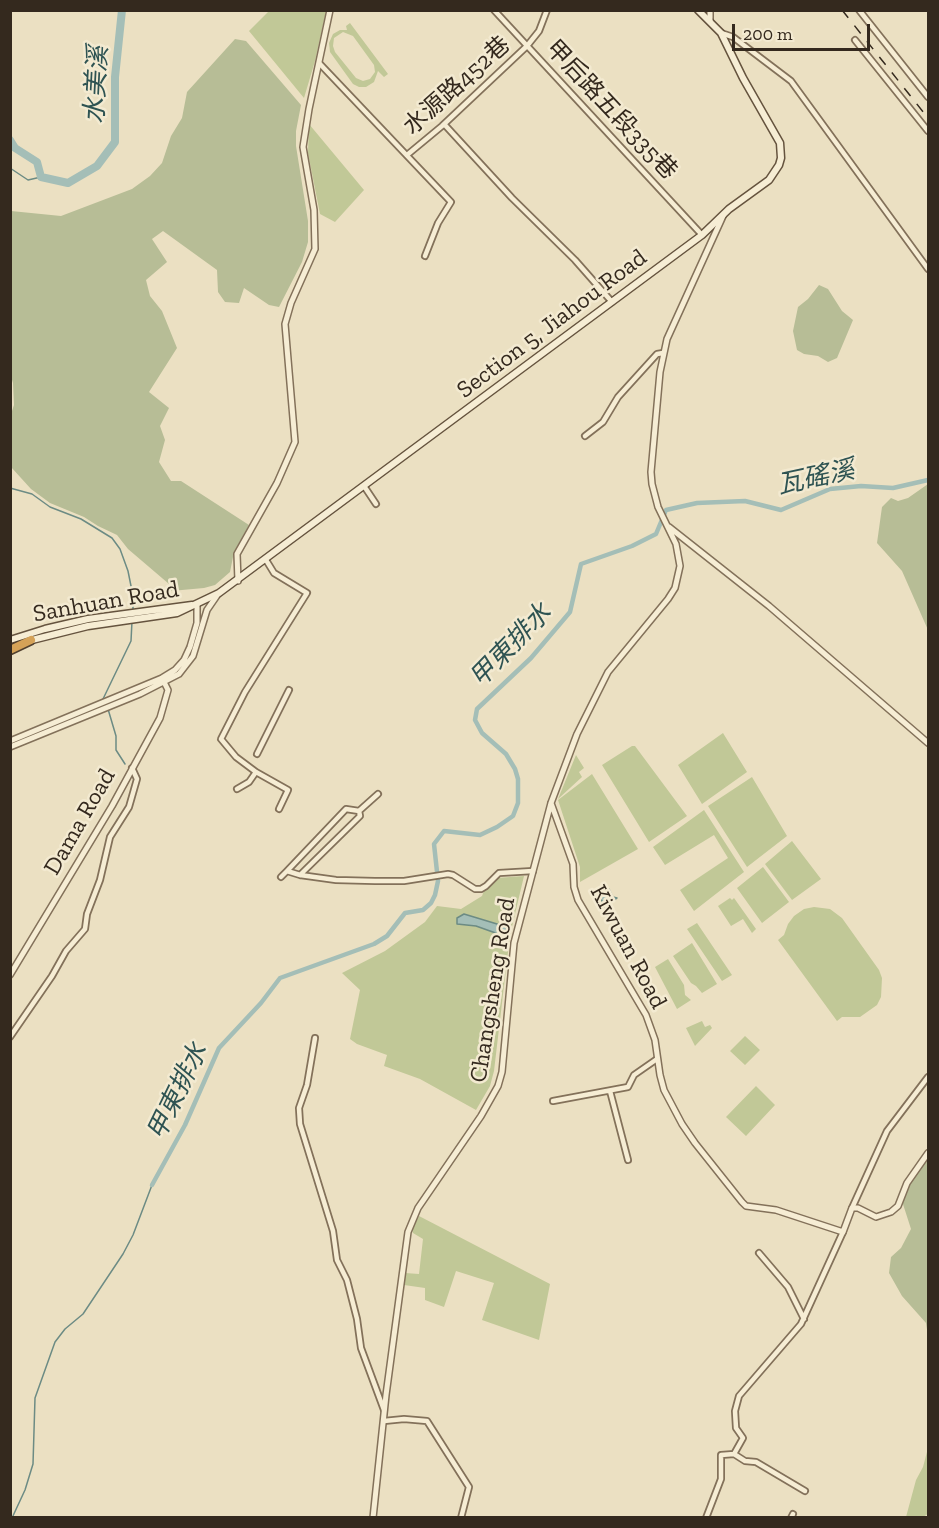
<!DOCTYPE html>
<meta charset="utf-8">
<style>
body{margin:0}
#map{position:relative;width:939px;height:1528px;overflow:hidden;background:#ebe0c2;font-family:"Zilla Slab",serif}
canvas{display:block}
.frame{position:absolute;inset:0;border:12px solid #34291e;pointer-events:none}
.scale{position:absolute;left:732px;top:24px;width:138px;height:27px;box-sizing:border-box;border:3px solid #34291e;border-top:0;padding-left:8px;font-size:18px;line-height:21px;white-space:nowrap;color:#34291e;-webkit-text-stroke:4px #f3ead1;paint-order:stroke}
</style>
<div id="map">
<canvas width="939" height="1528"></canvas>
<div class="frame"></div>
<div class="scale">200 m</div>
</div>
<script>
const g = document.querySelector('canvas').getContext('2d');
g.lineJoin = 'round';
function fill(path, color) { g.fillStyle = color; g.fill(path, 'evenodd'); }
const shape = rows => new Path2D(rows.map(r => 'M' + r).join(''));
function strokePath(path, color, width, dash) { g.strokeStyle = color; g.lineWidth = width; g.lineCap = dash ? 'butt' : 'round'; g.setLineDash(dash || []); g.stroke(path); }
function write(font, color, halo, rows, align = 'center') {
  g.font = font + ' "Zilla Slab","Noto Sans TC",serif'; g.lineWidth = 5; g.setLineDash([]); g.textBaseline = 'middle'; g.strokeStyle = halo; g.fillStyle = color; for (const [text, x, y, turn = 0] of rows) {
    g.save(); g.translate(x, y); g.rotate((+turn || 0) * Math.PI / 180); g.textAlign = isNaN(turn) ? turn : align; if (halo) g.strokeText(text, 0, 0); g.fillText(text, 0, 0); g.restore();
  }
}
const green = shape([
 [270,10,326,11,315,61,304,98,249,31],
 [350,23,388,74,384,77,378,71,374,82,366,87,359,87,353,84,330,52,329,43,333,34,340,30,347,30,346,26],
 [343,32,353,36,374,65,375,72,370,79,363,81,356,78,335,52,333,46,334,38],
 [309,124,364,190,335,222,320,214,308,153],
 [723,733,747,772,702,804,678,765],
 [632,746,635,746,687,816,649,842,602,765],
 [576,755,584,768,579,772,582,777,558,799],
 [592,774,638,849,580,882,580,867,558,800],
 [752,777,787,836,747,867,708,806],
 [704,810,744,872,694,911,680,890,728,858,714,835,665,865,653,847],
 [792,841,821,879,792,900,765,864],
 [763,867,789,902,762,923,737,888],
 [524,876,510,935,494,1071,490,1086,476,1110,420,1079,384,1066,387,1055,357,1044,350,1039,360,990,342,973,385,951,425,922,437,906,461,909,482,896,485,888,497,878],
 [730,898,732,900,734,898,756,929,752,933,743,919,731,926,718,906],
 [814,907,830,909,842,918,879,970,882,978,881,997,877,1005,860,1017,842,1017,837,1021,778,940,784,935,788,924,794,916,804,909],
 [697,923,732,975,722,981,687,929],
 [692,943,717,984,702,993,696,986,691,983,673,956],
 [668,959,684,985,685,995,691,1000,677,1009,655,967],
 [702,1021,705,1027,710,1025,712,1028,695,1046,686,1028],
 [745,1036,760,1050,745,1065,730,1051],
 [756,1086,775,1105,746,1136,726,1117],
 [419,1216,550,1284,539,1340,482,1320,494,1283,456,1271,444,1307,425,1300,425,1288,404,1285,405,1273,419,1274,423,1239,413,1233,412,1228],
 [928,1448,928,1514,923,1517,906,1517,916,1480,923,1467]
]);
const cemetery = shape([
 [235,39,246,41,301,105,296,131,296,146,308,221,308,242,302,262,279,307,269,305,244,288,239,303,225,302,218,292,217,270,163,231,152,239,167,262,146,280,150,296,162,311,177,348,149,392,169,408,160,426,165,440,159,462,171,481,181,481,249,525,234,552,230,572,215,585,204,588,171,591,169,584,128,549,117,535,98,526,84,517,50,503,31,489,11,467,11,414,14,405,13,383,10,373,11,211,61,216,132,189,150,176,162,163,171,136,182,118,187,92],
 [819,285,828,289,842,311,853,320,837,358,828,362,818,356,804,354,797,350,793,331,798,307,808,299],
 [928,484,928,630,902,571,877,543,882,507,891,498,898,501,908,498],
 [928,1150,928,1336,926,1323,902,1296,889,1273,891,1257,901,1248,911,1229,902,1201,918,1163]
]);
const water = shape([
 [609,889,613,897,617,898,605,908,599,895,609,889],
 [464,914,507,927,504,936,476,926,457,924,457,918,464,914]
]);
const stream = shape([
 [10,168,28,180,41,177],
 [10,488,32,494,50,507,81,519,112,538,120,549,128,571,133,596,133,611],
 [103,699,131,641,132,621],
 [108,709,116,736,116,750,125,764],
 [12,1518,25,1490,33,1464,35,1398,55,1342,65,1329,83,1314,123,1254,133,1235,152,1185]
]);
const canal = shape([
 [152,1185,185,1125,219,1048,261,1003,280,978,374,944,387,936,405,913,423,910,431,903,435,895,438,881,434,844,444,831,480,835,497,827,513,816,518,803,518,779,515,769,506,754,482,733,475,720,477,709,531,658,570,612,581,564,632,546,656,534,666,510,697,503,745,501,781,510,830,489,861,486,893,488,928,480]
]);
const river = shape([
 [10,140,15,148,37,162,41,177,68,183,97,166,115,142,115,77,122,10]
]);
const minor = shape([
 [494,10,702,235],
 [859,10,928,97],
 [721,33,733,37,791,81,928,269],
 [855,40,928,131],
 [320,64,451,202,438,223,425,256],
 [444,124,512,198,575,260,612,302],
 [407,155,442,126,527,46,539,31,547,10],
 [585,436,603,422,618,397,657,354,663,353],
 [364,486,376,504],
 [266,560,274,573,307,593,245,692,221,739,236,757,256,772,288,790,279,809],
 [257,754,289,690],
 [237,789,249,782,256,772],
 [287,871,346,809,359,811,378,794],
 [300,875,360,816,359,811],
 [281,877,287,871,300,875,336,880,375,881,404,881,448,874,453,875,475,889,481,889,486,886,499,873,533,871],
 [10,1037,52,976,66,951,85,929,87,914,100,880,110,837,129,807,137,779,132,768],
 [315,1038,307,1085,299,1108,300,1124,333,1231,337,1260,347,1280,357,1319,361,1348,384,1410],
 [610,1091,628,1160],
 [553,1101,628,1087,634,1075,657,1059],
 [852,1208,887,1131,928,1077],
 [759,1253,788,1287,804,1319],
 [384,1421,404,1419,427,1421,469,1487,461,1518],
 [734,1454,745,1461,756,1462,805,1491],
 [706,1518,721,1479,721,1455,734,1454,743,1438,736,1428,735,1411,739,1396,801,1324,843,1232],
 [791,1518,793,1514]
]);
const tertiary = shape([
 [710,21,710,10],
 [669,527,769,606,928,743],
 [238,581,237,554,277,483,295,442,285,324,291,303,315,249,314,210,303,147,309,109,330,10],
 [10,741,162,678,175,670,184,660,190,647,197,623,197,604],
 [10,747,140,694,179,674,193,656,207,610,218,594],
 [551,803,573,864,574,887,578,900,646,1015,655,1040,660,1075,664,1090,682,1124,695,1143,742,1202,746,1206,776,1210,843,1232,852,1208,858,1208,876,1217,891,1212,898,1206,907,1183,928,1153],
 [10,975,112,806,160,718,168,690,162,678],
 [373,1518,386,1395,408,1232,418,1208,481,1116,498,1086,502,1072,514,943,551,803,577,734,608,672,668,599,675,588,680,566,676,544,658,507,652,484,651,472,660,372,667,339,723,216]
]);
const secondary = shape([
 [10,640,45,629,88,619,192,605],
 [28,641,88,626,177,613,219,593,702,235,729,209,769,180,779,165,781,158,780,143,743,78,721,33,698,10]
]);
const motorway = shape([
 [10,650,31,640]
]);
const rail = shape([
 [842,10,928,118]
]);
const streetNames = [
 ["水源路452巷",457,86,-42],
 ["甲后路五段335巷",611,110,47],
 ["Section 5, Jiahou Road",552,324,-37],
 ["Sanhuan Road",106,602,-10],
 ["Dama Road",80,822,-60],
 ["Kiwuan Road",628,947,62],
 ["Changsheng Road",493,990,-81]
];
const waterNames = [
 ["水美溪",97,85,-87],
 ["瓦磘溪",816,478,-12],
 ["甲東排水",511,646,-46],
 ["甲東排水",178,1092,-64]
];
fill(green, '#c1c897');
fill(cemetery, '#b7bd96');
fill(water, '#a4beb7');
strokePath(water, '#6c8b84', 1.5);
strokePath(stream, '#6c8b84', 1.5);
strokePath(canal, '#a4beb7', 4.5);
strokePath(river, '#a4beb7', 8);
strokePath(minor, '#83715a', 8);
strokePath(tertiary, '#83715a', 8);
strokePath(secondary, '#65533e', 9);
strokePath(motorway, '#51402e', 11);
strokePath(minor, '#f6edd4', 4.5);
strokePath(tertiary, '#f6edd4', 5);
strokePath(secondary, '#f6edd4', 6);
strokePath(motorway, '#d5a257', 8);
strokePath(rail, '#34291e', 1.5, [10, 10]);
write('24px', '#34291e', '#f3ead1', streetNames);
write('italic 26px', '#2e5352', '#f3ead1', waterNames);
</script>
